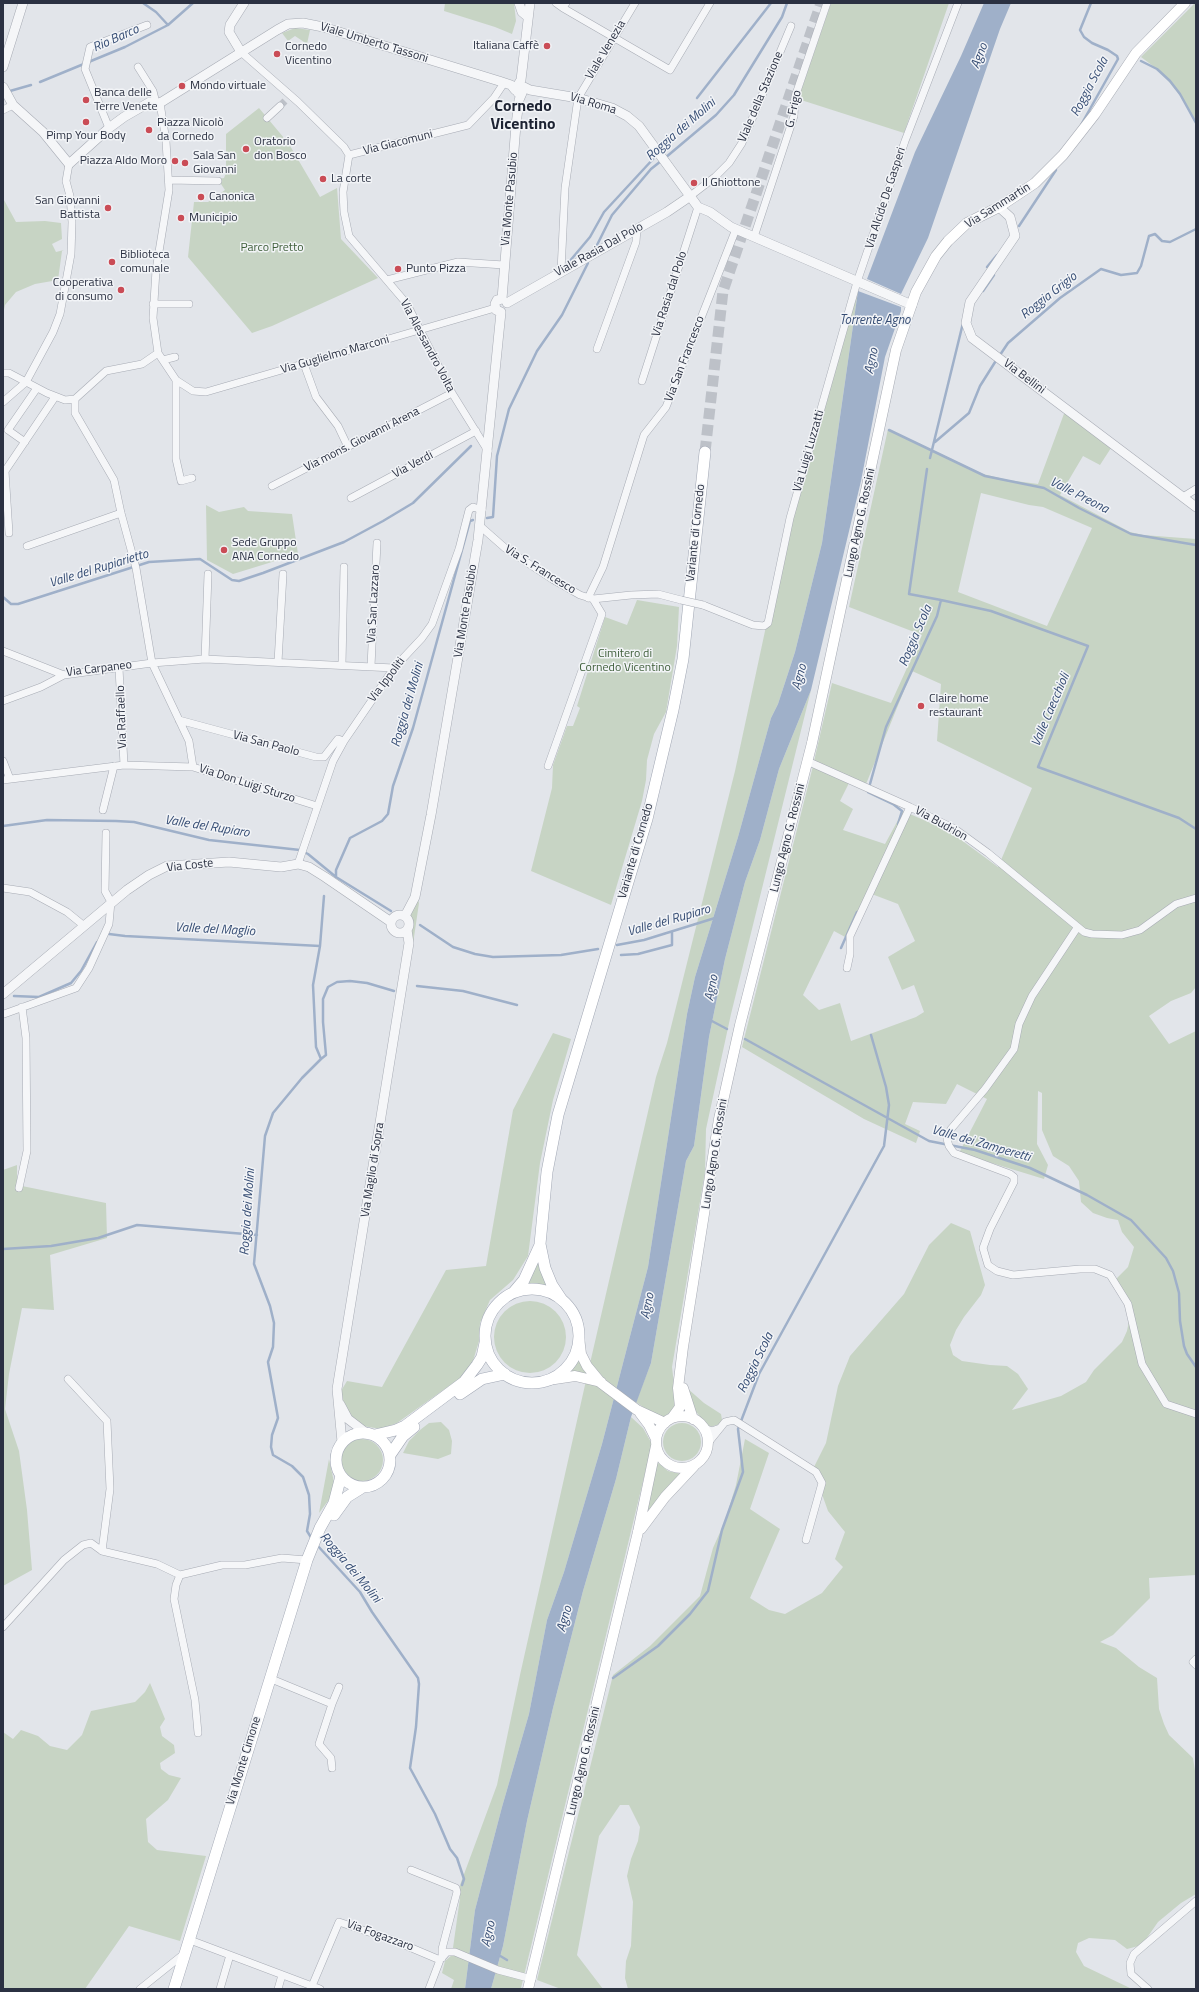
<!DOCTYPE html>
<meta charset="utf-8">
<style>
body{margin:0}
#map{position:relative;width:1199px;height:1992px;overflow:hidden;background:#e2e5ea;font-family:"Titillium Web",sans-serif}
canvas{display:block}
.frame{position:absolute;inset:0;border:4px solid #2b3142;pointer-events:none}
</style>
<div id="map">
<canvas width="1199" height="1992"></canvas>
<div class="frame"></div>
</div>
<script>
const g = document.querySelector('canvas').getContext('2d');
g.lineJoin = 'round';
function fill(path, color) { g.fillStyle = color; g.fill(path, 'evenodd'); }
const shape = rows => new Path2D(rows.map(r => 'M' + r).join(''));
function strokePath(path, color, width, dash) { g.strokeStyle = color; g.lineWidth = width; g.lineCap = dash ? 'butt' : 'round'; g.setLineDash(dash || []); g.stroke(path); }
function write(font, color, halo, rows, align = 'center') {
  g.font = font + ' "Titillium Web",sans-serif'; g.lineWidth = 3; g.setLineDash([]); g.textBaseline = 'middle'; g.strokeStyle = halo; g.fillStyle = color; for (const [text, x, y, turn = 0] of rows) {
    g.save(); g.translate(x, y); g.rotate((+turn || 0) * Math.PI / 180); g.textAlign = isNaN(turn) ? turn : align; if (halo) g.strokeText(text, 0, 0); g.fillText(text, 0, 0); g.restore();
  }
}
const green = shape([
 [445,3,514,3,516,21,512,34,495,27,444,11],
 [831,3,949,3,904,133,798,99],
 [1195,3,1196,3,1196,121,1182,98,1161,72,1141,57],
 [295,28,310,30,307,44,295,36,288,41,282,33],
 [259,108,289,144,320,197,337,188,341,239,378,278,272,326,252,333,188,257,194,202,208,202,225,190,221,184,218,184,218,179,224,178,226,173,226,134],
 [4,200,16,222,45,221,61,223,62,239,52,244,56,252,64,250,62,251,58,280,35,284,16,292,5,305,3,314],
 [858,291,822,543,795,652,778,704,771,718,738,837,695,977,687,1014,648,1267,602,1444,564,1572,547,1620,529,1714,502,1807,475,1910,465,1989,451,1989,454,1980,442,1973,445,1961,452,1955,460,1898,460,1885,497,1785,520,1675,587,1376,568,1374,577,1358,583,1368,588,1372,656,1077,667,1043,735,771,765,631,772,588],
 [1065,411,1111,448,1100,465,1083,456,1060,495,1130,532,1143,535,1196,539,1196,987,1191,993,1171,1001,1149,1016,1169,1044,1196,1031,1196,1575,1149,1578,1150,1598,1113,1635,1100,1642,1116,1648,1139,1667,1157,1678,1159,1709,1164,1724,1169,1735,1193,1758,1196,1777,1196,1894,1181,1903,1158,1922,1142,1945,1127,1949,1115,1940,1103,1939,1089,1938,1078,1943,1076,1952,1084,1966,1132,1989,628,1989,625,1978,626,1961,631,1946,633,1902,627,1876,631,1859,638,1841,640,1827,629,1805,620,1805,599,1836,577,1955,603,1989,561,1989,537,1980,613,1675,650,1646,700,1596,713,1548,725,1521,736,1485,745,1439,769,1453,750,1509,780,1529,750,1598,769,1610,785,1614,822,1593,843,1567,835,1559,845,1532,828,1511,813,1469,826,1443,838,1386,850,1356,904,1294,929,1245,951,1223,970,1231,985,1285,981,1295,964,1317,956,1330,950,1345,953,1355,962,1361,990,1365,1007,1366,1018,1374,1028,1389,1012,1410,1061,1396,1086,1382,1094,1370,1122,1342,1127,1331,1130,1316,1116,1279,1128,1267,1134,1247,1122,1232,1118,1220,1107,1218,1093,1213,1081,1202,1079,1181,1069,1166,1053,1156,1042,1130,1042,1093,1038,1091,1037,1144,1048,1165,1044,1179,959,1153,987,1099,957,1084,946,1104,913,1102,905,1124,920,1131,916,1143,864,1119,742,1047,812,770,832,683,891,703,922,635,849,607,888,429,983,474,1008,480,1038,484],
 [981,493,1029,505,1043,507,1092,528,1047,626,958,592],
 [912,671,941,684,937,741,1032,788,998,867,949,831,903,811,885,844,843,830,853,809,840,801,849,783,864,789],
 [869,893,898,904,915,941,888,957,902,990,914,985,924,1012,916,1017,851,1041,840,1003,819,1010,803,995,834,931,847,938],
 [206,505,219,512,244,507,248,511,292,514,298,554,233,574,207,560],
 [637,600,679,607,677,646,666,712,654,734,647,760,646,780,642,801,611,905,531,871,552,788,553,765,567,726,573,726,580,708,577,706,605,617,627,625],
 [811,690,731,1014,706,1129,705,1172,672,1367,676,1401,672,1412,663,1417,653,1414,636,1402,651,1363,686,1161,694,1146,709,1037,725,959,745,882,760,840,779,769],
 [418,900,419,903,413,944,408,915,411,906],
 [553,1033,571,1039,553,1100,540,1163,528,1256,513,1280,490,1300,480,1323,479,1341,473,1361,463,1376,397,1423,381,1429,363,1426,353,1420,342,1400,341,1391,347,1381,382,1387,446,1270,486,1266,513,1110],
 [17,1165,17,1185,106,1203,107,1238,50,1255,54,1310,22,1308,9,1374,5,1409,19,1451,27,1510,32,1570,3,1586,3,1170],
 [537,1257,547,1287,535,1283,523,1285],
 '494 1337a36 36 0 1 1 72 0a36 36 0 1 1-72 0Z',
 [687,1388,704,1403,721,1414,722,1420,720,1424,710,1427,705,1423,694,1409],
 [631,1417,643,1428,652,1444,521,1988,491,1989,503,1946,527,1821,553,1708,583,1591,616,1479],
 [441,1422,449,1430,452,1441,451,1454,438,1459,403,1453,409,1441,420,1430,429,1423],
 '663 1442a19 19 0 1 1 38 0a19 19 0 1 1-38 0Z',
 '341 1460a21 21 0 1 1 42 0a21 21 0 1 1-42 0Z',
 [329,1459,334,1482,333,1491,331,1497,319,1513],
 [656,1461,668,1471,681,1474,643,1519],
 [150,1683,165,1719,160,1727,162,1736,174,1745,175,1753,160,1763,161,1769,169,1775,181,1778,168,1800,146,1819,148,1842,157,1850,206,1856,180,1941,129,1926,85,1989,3,1989,3,1732,13,1739,21,1730,38,1736,50,1746,67,1750,82,1735,91,1711,135,1702,145,1692]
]);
const water = shape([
 [984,3,1011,3,1000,29,928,238,901,294,867,279,915,152,961,56],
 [858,291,901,307,901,311,885,357,861,481,811,690,779,769,760,840,745,882,725,959,709,1037,694,1146,686,1161,651,1363,631,1417,616,1479,583,1591,553,1708,527,1821,503,1946,491,1989,465,1989,475,1910,502,1807,529,1714,547,1620,564,1572,602,1444,648,1267,687,1014,695,977,738,837,771,718,778,704,795,652,822,543]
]);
const stream = shape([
 [143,3,156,12,168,25],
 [1141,61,1157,69,1170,81,1180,94,1196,123],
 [40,82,125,47,168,25,193,3],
 [10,91,31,85],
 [697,98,771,3],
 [1081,125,1118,59,1117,56,1108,50,1092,43,1084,37,1080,30,1091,3],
 [665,158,716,115,734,95,782,17,787,3],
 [1019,226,1056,170],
 [596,247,612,215,651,169,661,161],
 [569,262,590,237,604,212,654,158],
 [987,267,997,255],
 [983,291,994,275],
 [1000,355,1008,343,1060,298,1101,269,1121,275,1137,273,1141,266,1149,236,1155,234,1162,241,1170,242,1196,229],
 [889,430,985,476,1044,488,1079,508,1131,534,1196,545],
 [935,442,969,413,980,386,997,359],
 [930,458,963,323],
 [487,518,493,517,497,456,509,409,537,351,562,315,588,263],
 [3,597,11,604,18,604,149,562,200,559,232,580,239,581,263,573,344,542,383,521,413,503,471,446],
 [941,600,991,611,1088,646,1038,767,1179,818,1196,829],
 [870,784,886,727,937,616,941,600,909,594,927,469],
 [868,792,893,804,902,811,898,824],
 [3,826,47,820,116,821,134,822,209,840,300,850,308,854,336,877,391,911],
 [336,876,336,870,350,838,382,821,388,814,393,786,413,728,470,521,473,520],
 [420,925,453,947,475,954,493,957,561,955,598,949],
 [109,934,125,936,320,946],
 [617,945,644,940,715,918],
 [841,948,857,912],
 [621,955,638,954,672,945,672,932],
 [417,986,463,991,517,1005],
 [14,996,39,997,71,983,81,971,97,942],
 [710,1020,727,1029],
 [745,1039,929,1141,975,1150,1030,1168,1087,1195,1131,1220,1166,1258,1173,1271,1179,1293,1180,1321,1184,1346,1187,1354,1196,1367],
 [321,1059,326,1055,323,1022,323,999,328,987,337,982,350,981,367,983,394,991],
 [3,1249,51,1246,98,1238,137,1225,257,1235],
 [312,1539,307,1531,310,1514,309,1495,303,1477,292,1466,273,1455,271,1447,272,1435,278,1418,268,1362,273,1347,274,1323,270,1306,254,1264,265,1136,273,1113,302,1078,321,1059,316,1047,313,985,320,946,324,896],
 [317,1545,360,1592,372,1612,418,1678,419,1684,416,1727,410,1768,435,1814,450,1849,457,1858,464,1879,462,1885],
 [613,1678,658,1646,690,1614,708,1591,722,1530,743,1472,738,1429,759,1374,884,1146,889,1105,886,1087,871,1035],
 [497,1954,507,1960]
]);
const minorTunnel = shape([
 [280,106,286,100]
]);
const primaryTunnel = shape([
 [705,452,723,291,821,3]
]);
const minor = shape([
 [556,3,563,8],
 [566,3,563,8,670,70,710,3],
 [241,52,298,102,344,147,349,155,468,125,494,98,504,83],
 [138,67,153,91,156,103],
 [160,103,166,141,169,190,156,270,153,318,158,353,176,380,193,391,206,392,495,308],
 [3,110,13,105],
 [267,118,280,106],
 [109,128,85,69,90,47,147,25],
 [349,155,343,192,344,212,349,236,407,304,452,393,488,451],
 [169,180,218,181],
 [689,197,715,177,729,163,742,143,791,26],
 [754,237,794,116,795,97,827,3],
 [561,271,565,188,578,98,635,3],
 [387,280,458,262,504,265],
 [153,304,189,304],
 [597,349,636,242,637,229],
 [163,360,175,357],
 [304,364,316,397,338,426,348,447],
 [3,373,9,373,47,393,65,400,75,399,106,371,142,364,158,353],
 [176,380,176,459,181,481,192,478],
 [642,381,698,207],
 [75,399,75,413,114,480,121,513,136,568,152,663,189,741,193,767],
 [3,402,26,382,53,332,60,314,71,254,72,222,70,196,66,181,69,164],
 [25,442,8,430,37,388],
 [5,471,9,533],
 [3,474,55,397],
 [272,486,452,393],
 [1183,497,1196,489],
 [351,498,476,431],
 [480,526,505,548,552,579,580,595,593,599,631,595,658,594,681,600],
 [27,546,121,513],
 [588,598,603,567,644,435,666,407,736,229],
 [703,605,753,625,764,626,768,623,790,518,857,282,905,141,958,3],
 [3,651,64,675,152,663,205,659,394,668],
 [205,659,208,574],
 [278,662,283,574],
 [342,665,344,567],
 [371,666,377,543],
 [119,668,124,765],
 [3,701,41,687,64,675],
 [179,720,316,757,324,757,338,739,344,741],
 [3,761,10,779],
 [807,761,910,807,955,829,988,853,1084,932,1092,934,1122,935,1140,930,1176,904,1196,898],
 [548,766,602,614,593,599],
 [3,780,124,765,193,767,317,806],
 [103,810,114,766],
 [298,864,333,761,344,741,394,668,422,638,432,624,459,549,469,510,473,507,482,510],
 [3,888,30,892,67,912,83,925],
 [1077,928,1032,996,1019,1024,1014,1049,985,1089,951,1129,947,1139,949,1146,954,1153,1010,1174,1014,1177,1014,1182,990,1229,983,1248,988,1265,997,1271,1013,1275,1080,1269,1095,1269,1110,1275,1128,1304,1142,1364,1166,1404,1196,1414],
 [847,968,850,954,850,936,910,807],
 [4,1014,76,988,89,968,109,924,111,902,105,891,106,833],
 [19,1188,27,1151,26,1038,22,1007],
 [68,1379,107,1421,110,1489,102,1551],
 [704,1428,712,1431,720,1428],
 [708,1443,725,1422,734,1420,816,1472,822,1483,806,1540],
 [180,1575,176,1585,174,1599,195,1700,198,1733],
 [3,1627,64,1560,83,1545,91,1543,102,1551,157,1564,180,1575,222,1565,245,1565,282,1558,307,1560],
 [1196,1659,1193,1662,1196,1665],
 [269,1678,332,1704,339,1687],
 [332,1704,319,1744,331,1758,332,1768],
 [411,1870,456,1888,457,1892,442,1949,442,1958],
 [190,1940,320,1989],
 [312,1986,339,1922,395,1941,440,1960],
 [140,1989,185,1953],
 [220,1989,230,1955],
 [278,1989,282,1975],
 [429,1989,440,1960,447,1952,455,1952,498,1970,532,1979],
 [1148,1989,1131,1974,1130,1963,1134,1954,1196,1901]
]);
const tertiary = shape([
 [519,3,522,12,528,17],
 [241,52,229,32,230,25,244,3],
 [3,67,23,3],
 [3,87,13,105,43,132,69,164,109,128,124,117,150,102,160,103,277,30,288,24,303,23,323,27,499,81,511,85,515,90],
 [524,87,530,90,578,98,612,108,627,116,639,126,698,207,710,212,731,227,912,305],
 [518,93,516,88,521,80,530,3],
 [999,207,1010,217,1015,236,970,302,966,323,972,338,1196,507],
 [502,299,516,125,519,100,522,93],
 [507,303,667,212,689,197],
 [501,312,496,310,495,304,497,300,502,299],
 '391 924a9 9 0 1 1 18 0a9 9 0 1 1-18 0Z',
 [405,916,415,897,431,815,478,540,501,312],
 [3,994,127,890,149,875,167,866,229,862,281,867,298,864,309,867,325,877,391,922],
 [340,1404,348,1419,365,1432],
 [342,1442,337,1389,409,943,407,930]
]);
const secondary = shape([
 [579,1337,581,1354,587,1366,601,1383,637,1410,665,1423],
 [548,1380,575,1376,601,1382],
 [683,1388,693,1419],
 [640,1413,649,1425,656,1439],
 '656 1442a26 26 0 1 1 52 0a26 26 0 1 1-52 0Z',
 [672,1418,680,1407,678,1388,683,1347,719,1119,740,1025,812,743,896,350,916,292,936,256,948,241,967,223,999,207,1035,183,1063,155,1095,114,1136,53,1185,3],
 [641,1529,665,1497,694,1466],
 [528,1989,638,1532,656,1446]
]);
const primary = shape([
 '485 1336a47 47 0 1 1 94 0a47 47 0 1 1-94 0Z',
 [513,1293,524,1280,540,1245],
 [562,1300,552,1285,545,1268,540,1244,547,1172,558,1115,647,819,673,710,683,659,705,452],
 [460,1394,482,1379,505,1374],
 '336 1460a27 27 0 1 1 54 0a27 27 0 1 1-54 0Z',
 [375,1435,396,1430,405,1426,464,1382,477,1365,482,1357,485,1343],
 [390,1455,403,1436,414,1427],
 [334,1515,347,1497,363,1487],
 [174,1989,307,1560,320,1528,334,1503,341,1476]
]);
const minorBridge = shape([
 [681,600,703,605]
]);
const markers = [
 [547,46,4,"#ca4c56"],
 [277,54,4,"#ca4c56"],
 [182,86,4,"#ca4c56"],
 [86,100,4,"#ca4c56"],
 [86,122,4,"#ca4c56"],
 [149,130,4,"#ca4c56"],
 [246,149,4,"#ca4c56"],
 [175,161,4,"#ca4c56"],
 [185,163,4,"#ca4c56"],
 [323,179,4,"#ca4c56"],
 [694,183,4,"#ca4c56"],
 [201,197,4,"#ca4c56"],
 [108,208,4,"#ca4c56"],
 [181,218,4,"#ca4c56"],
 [112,262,4,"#ca4c56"],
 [398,269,4,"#ca4c56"],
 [121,290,4,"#ca4c56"],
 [224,550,4,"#ca4c56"],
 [921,706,4,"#ca4c56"]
];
const streetNames = [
 ["Viale Umberto Tassoni",374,43,17],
 ["Viale Venezia",606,50,-59],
 ["Viale della Stazione",761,97,-67],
 ["Via Roma",593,104,17],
 ["G. Frigo",794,109,-78],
 ["Via Giacomuni",398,143,-14],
 ["Via Alcide De Gasperi",886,198,-72],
 ["Via Monte Pasubio",510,199,-85],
 ["Via Sammartin",998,206,-32],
 ["Viale Rasia Dal Polo",599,250,-29],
 ["Via Rasia dal Polo",670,294,-72],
 ["Via Alessandro Volta",427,346,62],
 ["Via Guglielmo Marconi",335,355,-16],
 ["Via San Francesco",685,359,-69],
 ["Via Bellini",1024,377,37],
 ["Via mons. Giovanni Arena",362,440,-27],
 ["Via Luigi Luzzatti",809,451,-74],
 ["Via Verdi",413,465,-28],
 ["Lungo Agno G. Rossini",860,523,-78],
 ["Variante di Cornedo",696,533,-84],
 ["Via S. Francesco",540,570,32],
 ["Via San Lazzaro",374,604,-87],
 ["Via Monte Pasubio",466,611,-81],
 ["Via Carpaneo",99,669,-7],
 ["Via Ippoliti",387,680,-53],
 ["Via Raffaello",122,717,-92],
 ["Via San Paolo",266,744,15],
 ["Via Don Luigi Sturzo",247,784,18],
 ["Via Budrion",941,824,29],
 ["Lungo Agno G. Rossini",788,838,-76],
 ["Variante di Cornedo",636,851,-74],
 ["Via Coste",190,866,-6],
 ["Lungo Agno G. Rossini",715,1154,-81],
 ["Via Maglio di Sopra",373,1170,-81],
 ["Via Monte Cimone",244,1761,-73],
 ["Lungo Agno G. Rossini",584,1761,-77],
 ["Via Fogazzaro",380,1936,20]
];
const poiNames = [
 ["Italiana Caffè",539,46,"right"],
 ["Cornedo",285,47],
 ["Vicentino",285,61],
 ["Mondo virtuale",190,86],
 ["Banca delle",94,93],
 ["Terre Venete",94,107],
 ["Piazza Nicolò",157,123],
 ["da Cornedo",157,137],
 ["Pimp Your Body",86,136,"center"],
 ["Oratorio",254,142],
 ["don Bosco",254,156],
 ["Sala San",193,156],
 ["Giovanni",193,170],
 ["Piazza Aldo Moro",167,161,"right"],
 ["La corte",331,179],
 ["Il Ghiottone",702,183],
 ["Canonica",209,197],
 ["San Giovanni",100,201,"right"],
 ["Battista",100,215,"right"],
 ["Municipio",189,218],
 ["Biblioteca",120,255],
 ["comunale",120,269],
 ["Punto Pizza",406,269],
 ["Cooperativa",113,283,"right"],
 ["di consumo",113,297,"right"],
 ["Sede Gruppo",232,543],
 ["ANA Cornedo",232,557],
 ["Claire home",929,699],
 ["restaurant",929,713]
];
const parkNames = [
 ["Parco Pretto",272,248],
 ["Cimitero di",625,654],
 ["Cornedo Vicentino",625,668]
];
const waterNames = [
 ["Rio Barco",116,39,-24],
 ["Agno",980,56,-69],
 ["Roggia Scola",1090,87,-62],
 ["Roggia dei Molini",681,130,-41],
 ["Roggia Grigio",1049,296,-38],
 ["Torrente Agno",875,321],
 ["Agno",872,361,-78],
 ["Valle Preona",1079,496,27],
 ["Valle del Rupiarietto",99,569,-17],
 ["Roggia Scola",916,636,-67],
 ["Agno",800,677,-75],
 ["Roggia dei Molini",408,705,-74],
 ["Valle Caecchioli",1051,710,-67],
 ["Valle del Rupiaro",207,827,9],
 ["Valle del Rupiaro",669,921,-16],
 ["Valle del Maglio",215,930,3],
 ["Agno",712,988,-79],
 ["Valle dei Zamperetti",981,1144,16],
 ["Roggia dei Molini",248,1212,-86],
 ["Agno",648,1306,-79],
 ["Roggia Scola",756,1363,-64],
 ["Roggia dei Molini",350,1568,50],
 ["Agno",565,1619,-74],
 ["Agno",489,1934,-77]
];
const districtNames = [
 ["Cornedo",523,107],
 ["Vicentino",523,125]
];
fill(green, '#c7d4c4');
fill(water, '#9fb0c9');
strokePath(stream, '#9fb0c9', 2.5);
strokePath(minorTunnel, '#bdc1c8', 7, [7, 3.5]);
strokePath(primaryTunnel, '#bdc1c8', 11, [11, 5.5]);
strokePath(minor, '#a7abb4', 8);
strokePath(tertiary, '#a7abb4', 10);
strokePath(secondary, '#a7abb4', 11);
strokePath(primary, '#a2a8b5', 12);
strokePath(minor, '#f5f6f8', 7);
strokePath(tertiary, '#f5f6f8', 9);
strokePath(secondary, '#fff', 10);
strokePath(primary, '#fff', 11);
strokePath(minorBridge, '#a7abb4', 8, []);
strokePath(minorBridge, '#f5f6f8', 7);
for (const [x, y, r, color] of markers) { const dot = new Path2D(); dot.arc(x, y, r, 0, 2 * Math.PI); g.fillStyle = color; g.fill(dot); strokePath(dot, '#f2f4f7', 1.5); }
write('12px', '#2b3142', '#f2f4f7', streetNames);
write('12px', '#2b3142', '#f2f4f7', poiNames, 'left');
write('12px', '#3d5d38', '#f2f4f7', parkNames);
write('italic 13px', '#364d74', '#f2f4f7', waterNames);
write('bold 16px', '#1d2333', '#f2f4f7', districtNames);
</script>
